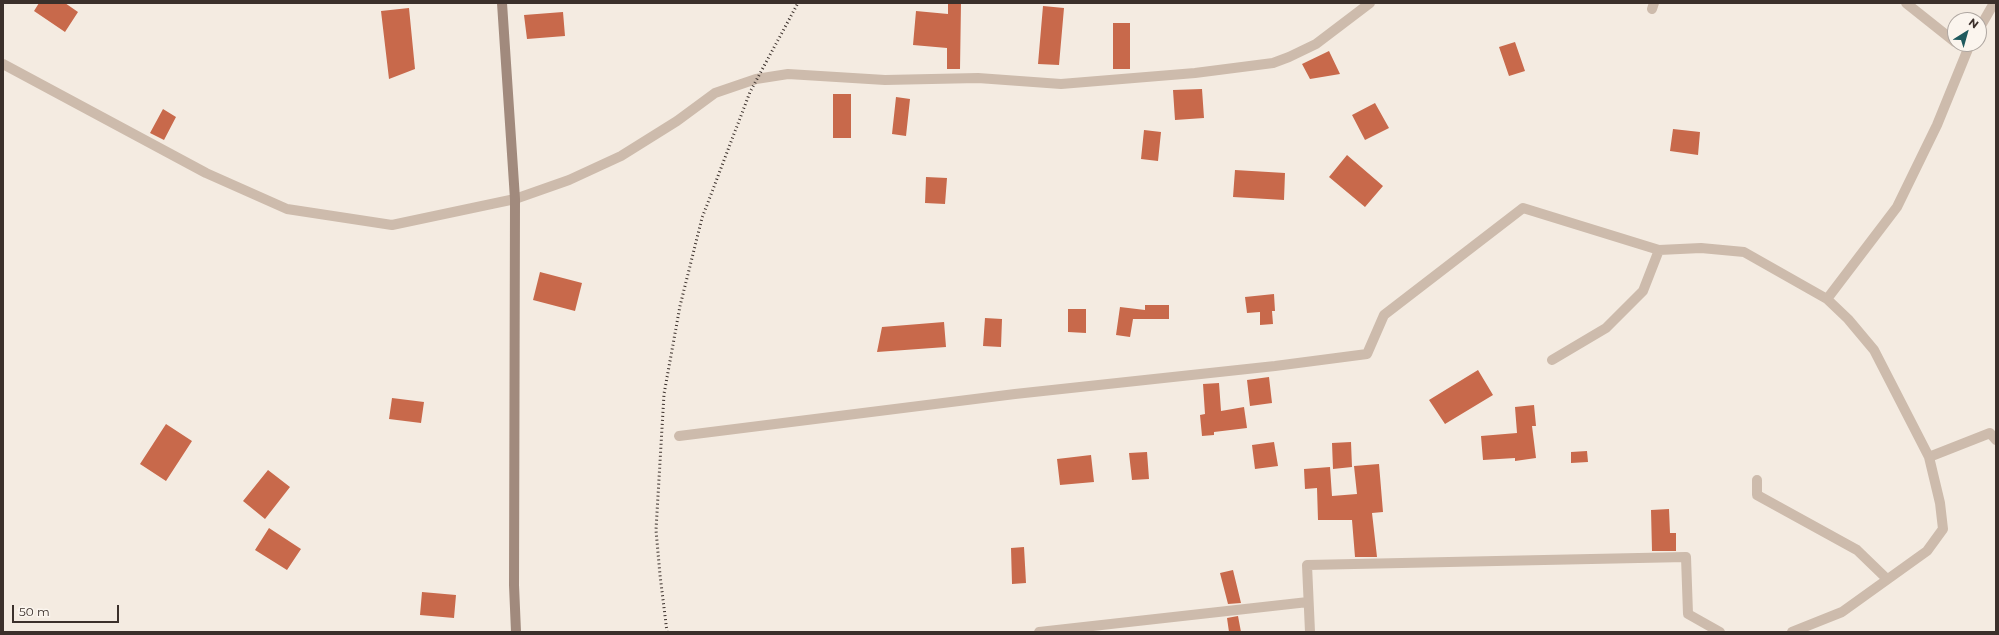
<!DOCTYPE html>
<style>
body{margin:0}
#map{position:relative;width:1999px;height:635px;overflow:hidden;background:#f4ebe1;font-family:Montserrat,sans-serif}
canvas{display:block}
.frame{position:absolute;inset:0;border:4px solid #3b302b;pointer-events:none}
.north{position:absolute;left:1947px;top:12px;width:40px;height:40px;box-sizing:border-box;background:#fbf5ee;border:1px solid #aea6a0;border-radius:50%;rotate:37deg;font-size:11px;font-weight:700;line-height:16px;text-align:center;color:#3b302b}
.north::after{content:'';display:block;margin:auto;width:14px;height:18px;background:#1f5a5e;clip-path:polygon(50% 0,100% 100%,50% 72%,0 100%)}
.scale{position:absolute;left:12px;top:605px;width:107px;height:18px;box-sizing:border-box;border:2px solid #3b302b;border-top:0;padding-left:5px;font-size:12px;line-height:14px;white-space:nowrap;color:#3b302b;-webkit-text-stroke:3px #fbf5ee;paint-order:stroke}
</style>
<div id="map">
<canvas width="1999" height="635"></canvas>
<div class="frame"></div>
<div class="north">N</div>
<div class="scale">50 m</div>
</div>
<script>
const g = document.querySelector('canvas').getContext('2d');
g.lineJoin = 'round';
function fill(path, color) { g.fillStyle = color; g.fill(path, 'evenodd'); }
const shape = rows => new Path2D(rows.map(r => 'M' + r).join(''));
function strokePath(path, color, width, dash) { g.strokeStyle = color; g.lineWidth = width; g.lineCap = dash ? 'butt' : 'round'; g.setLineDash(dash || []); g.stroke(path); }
const building = shape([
 [39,3,65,3,78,12,65,32,34,11],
 [948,3,961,3,960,69,947,69,947,48,913,45,916,11,948,14],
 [1043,6,1064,8,1059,65,1038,64],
 [409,8,415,69,389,79,381,11],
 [563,12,565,36,527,39,524,15],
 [1113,23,1130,23,1130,69,1113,69],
 [1515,42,1525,71,1509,76,1499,47],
 [1329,51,1340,74,1310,79,1302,64],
 [1202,89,1204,118,1175,120,1173,90],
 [833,94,851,94,851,138,833,138],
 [896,97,910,99,906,136,892,134],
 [1375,103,1389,128,1365,140,1352,115],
 [163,109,176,117,164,140,150,133],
 [1673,129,1700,132,1698,155,1670,151],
 [1144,130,1161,132,1158,161,1141,159],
 [1347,155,1383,186,1365,207,1329,177],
 [1235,170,1285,173,1284,200,1233,197],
 [926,177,947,178,945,204,925,203],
 [540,272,582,283,575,311,533,300],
 [1274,294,1275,311,1272,311,1273,324,1260,325,1260,312,1247,313,1245,297],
 [1145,305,1169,305,1169,319,1133,319,1130,337,1116,335,1120,307,1145,310],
 [1068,309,1086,309,1086,333,1068,332],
 [985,318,1002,319,1001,347,983,346],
 [944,322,946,347,877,352,882,327],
 [1478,370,1493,395,1445,424,1429,400],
 [1269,377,1272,403,1250,406,1247,380],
 [1219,383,1221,411,1244,407,1247,428,1214,432,1214,435,1202,436,1200,415,1205,414,1203,384],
 [392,398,424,402,421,423,389,419],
 [1534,405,1536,426,1532,426,1536,458,1515,461,1515,458,1483,460,1481,436,1517,433,1515,407],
 [166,424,192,441,166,481,140,464],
 [1274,442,1278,466,1255,469,1252,445],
 [1351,442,1352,467,1333,469,1332,443],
 [1587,451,1588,462,1571,463,1571,452],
 [1147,452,1149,479,1132,480,1129,453],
 [1091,455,1094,482,1060,485,1057,459],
 [1379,464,1383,512,1372,513,1377,557,1355,557,1352,520,1318,520,1317,488,1305,489,1304,469,1330,467,1332,496,1357,494,1354,466],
 [268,470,290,487,265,519,243,501],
 [1669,509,1670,533,1676,533,1676,551,1652,551,1651,510],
 [269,528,301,549,287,570,255,550],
 [1024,547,1026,583,1012,584,1011,548],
 [1233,570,1241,603,1228,604,1220,573],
 [422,592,456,595,454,618,420,615],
 [1238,616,1241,632,1229,632,1227,618]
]);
const minor = shape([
 [1906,3,1955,42],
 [1652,9,1654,3],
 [1979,29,1994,3],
 [1970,44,1937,125,1897,207,1827,299,1848,319,1874,350,1929,457,1990,433,1996,440],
 [515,199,569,180,621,156,677,121,715,93,756,79,788,74,885,80,978,78,1061,84,1195,73,1273,63,1289,57,1316,44,1370,3],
 [1552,360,1606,328,1643,291,1659,250],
 [679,436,1015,394,1275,366,1367,354,1384,315,1523,208,1659,250,1701,248,1744,252,1827,299],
 [1757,480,1757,495,1857,550,1887,579],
 [1039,632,1308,602],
 [1310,632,1307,565,1686,557,1688,614,1720,632],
 [1792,632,1842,612,1927,551,1943,529,1940,503,1929,457]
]);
const tertiary = shape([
 [3,64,206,173,287,209,392,225,515,199]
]);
const secondary = shape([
 [502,3,515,199,514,585,516,632]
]);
const rail = shape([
 [667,632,660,575,656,530,664,394,680,306,702,218,750,92,798,3]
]);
fill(building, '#c8694b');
strokePath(minor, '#cdbbac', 10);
strokePath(tertiary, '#cdbbac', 10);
strokePath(secondary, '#a18a7d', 10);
strokePath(rail, '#3b302b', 3, [1, 3]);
</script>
